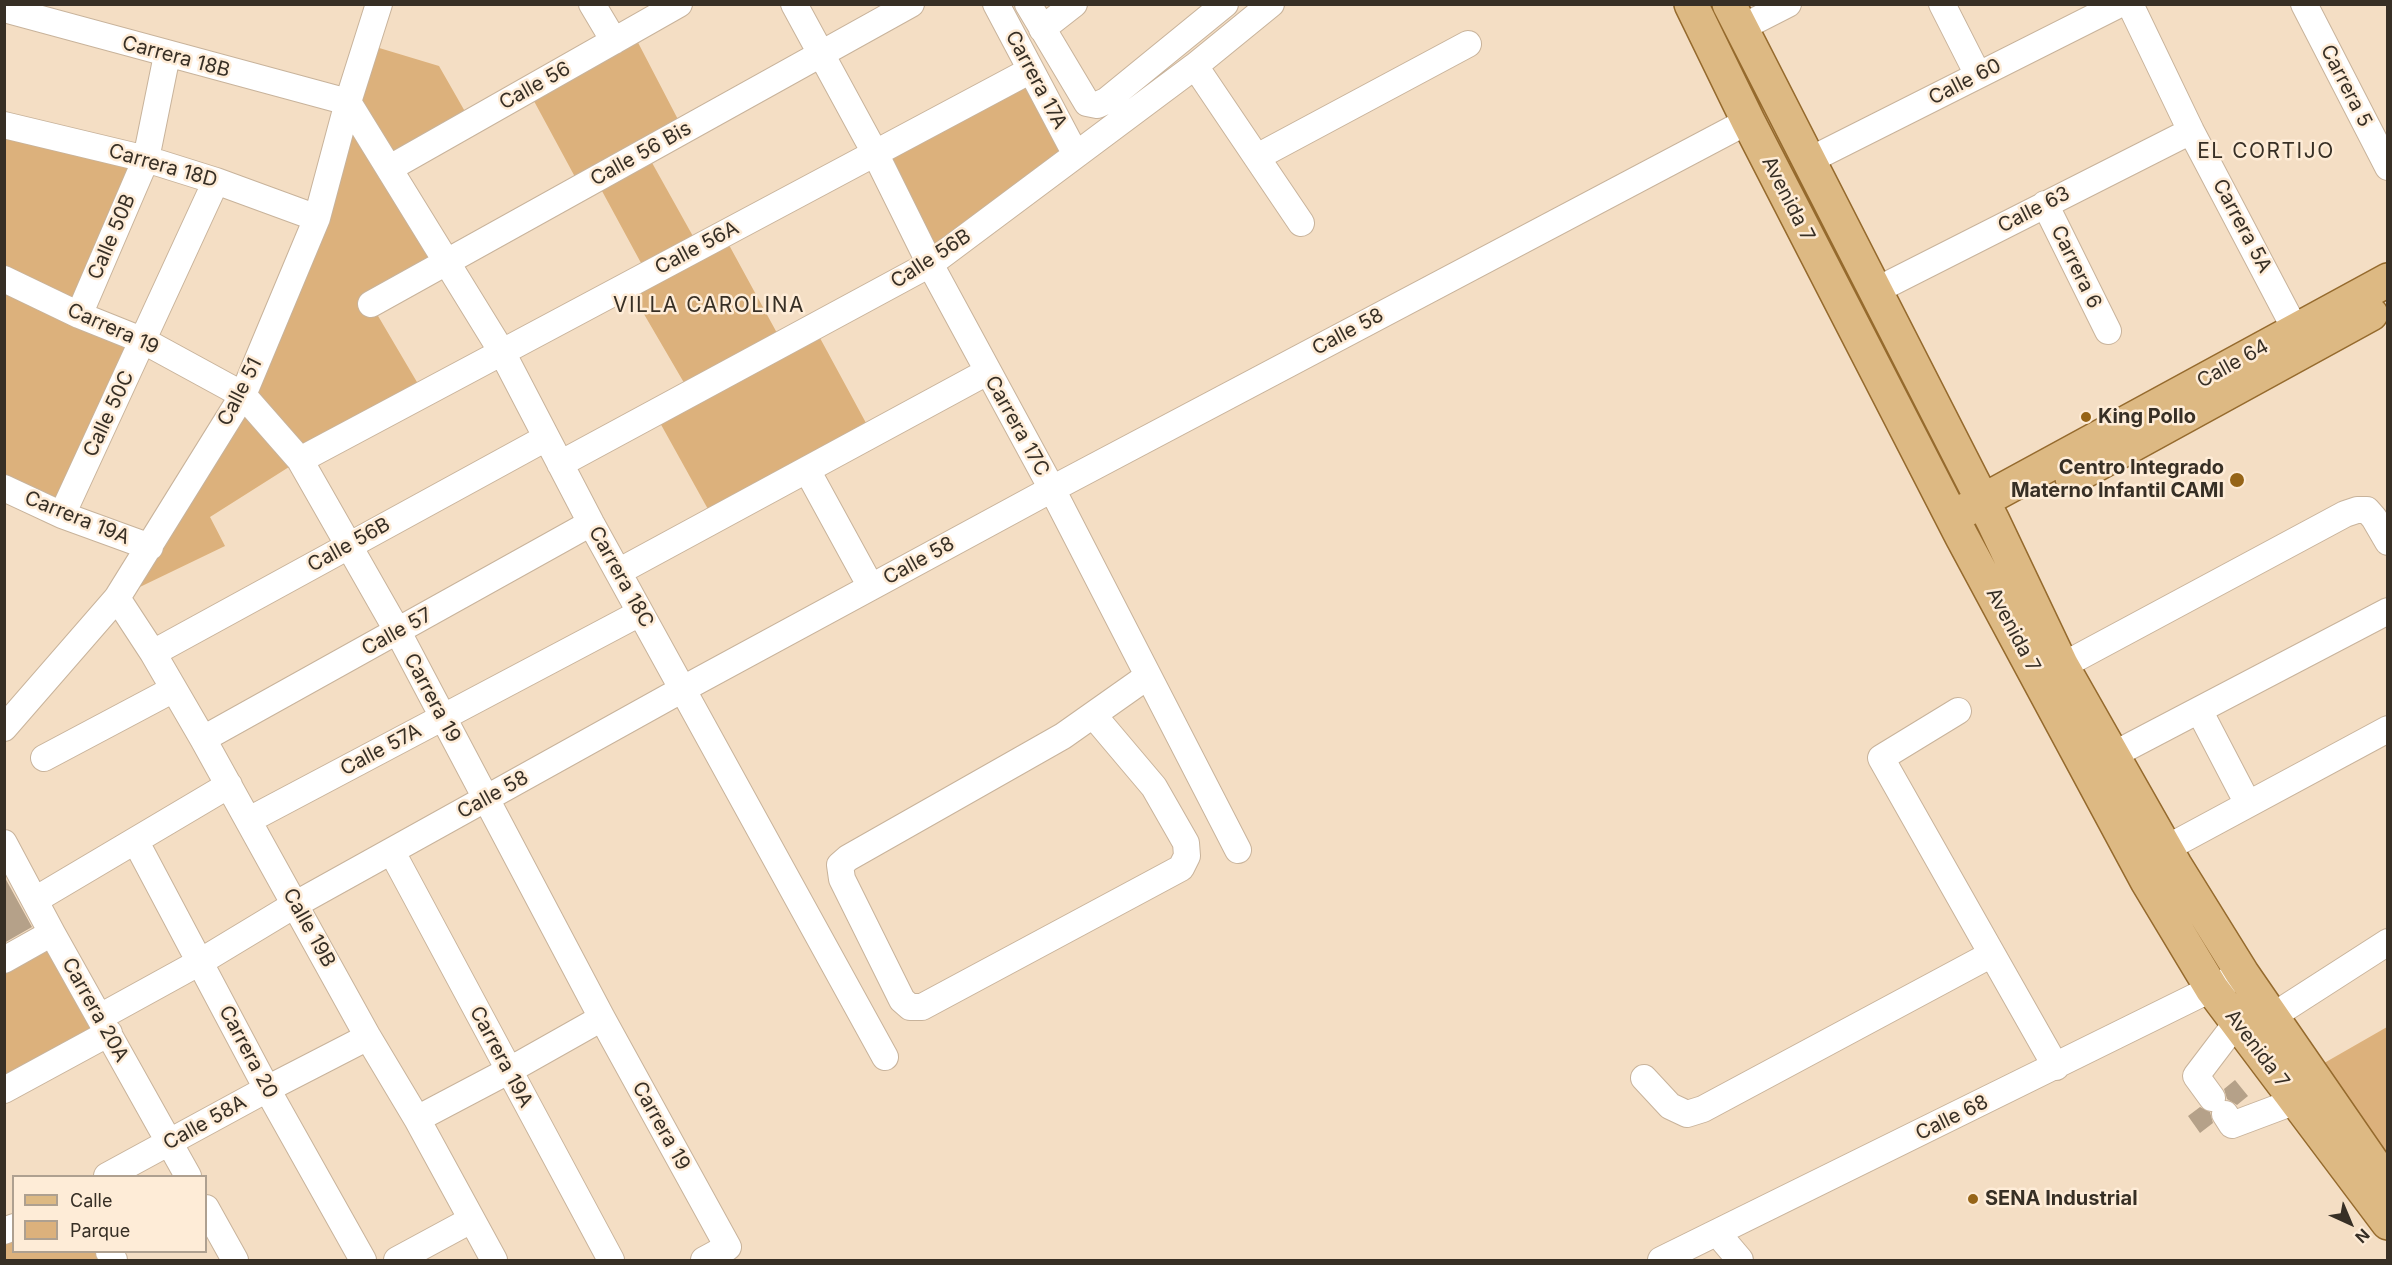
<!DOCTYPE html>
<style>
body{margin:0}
#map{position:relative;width:2392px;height:1265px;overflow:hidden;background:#f4dec4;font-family:Inter,sans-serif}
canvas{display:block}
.frame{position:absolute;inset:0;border:6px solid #372f25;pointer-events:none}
.legend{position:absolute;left:12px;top:1175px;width:195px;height:78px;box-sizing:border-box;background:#feecd7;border:2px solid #aea090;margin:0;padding:8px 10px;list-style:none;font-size:18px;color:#372f25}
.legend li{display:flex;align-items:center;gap:12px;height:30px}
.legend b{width:30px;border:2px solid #aea090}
.north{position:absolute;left:2320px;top:1193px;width:60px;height:60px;-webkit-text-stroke:4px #feecd7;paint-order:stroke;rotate:136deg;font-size:16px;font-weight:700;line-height:24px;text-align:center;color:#372f25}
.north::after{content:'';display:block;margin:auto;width:21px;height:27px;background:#372f25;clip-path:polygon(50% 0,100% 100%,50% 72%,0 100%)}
</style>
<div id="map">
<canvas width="2392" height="1265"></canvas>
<div class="frame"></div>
<ul class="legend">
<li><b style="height:8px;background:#ddb983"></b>Calle</li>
<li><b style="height:16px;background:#dcb17c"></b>Parque</li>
</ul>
<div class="north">N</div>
</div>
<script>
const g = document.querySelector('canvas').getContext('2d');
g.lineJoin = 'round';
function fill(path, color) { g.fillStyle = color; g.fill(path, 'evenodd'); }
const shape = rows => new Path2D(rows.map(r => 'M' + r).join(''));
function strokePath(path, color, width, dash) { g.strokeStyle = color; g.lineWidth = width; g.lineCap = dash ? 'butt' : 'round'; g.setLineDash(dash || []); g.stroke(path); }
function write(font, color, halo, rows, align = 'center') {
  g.font = font + ' Inter,sans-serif'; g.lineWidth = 5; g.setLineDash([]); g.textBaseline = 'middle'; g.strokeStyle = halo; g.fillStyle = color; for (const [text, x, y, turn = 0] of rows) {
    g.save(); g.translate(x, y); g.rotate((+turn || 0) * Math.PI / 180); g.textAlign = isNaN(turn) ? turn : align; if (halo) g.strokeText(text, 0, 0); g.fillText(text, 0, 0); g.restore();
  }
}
const green = shape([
 [632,31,684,131,646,152,699,247,723,234,783,344,814,327,872,434,714,520,654,412,690,393,627,285,647,274,596,180,581,188,528,90],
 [366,44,439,66,471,122,391,168,447,261,371,304,424,394,300,460,210,517,225,546,117,598,243,395],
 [1031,70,1076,155,930,264,875,153],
 [5,125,146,159,79,314,144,341,62,515,5,488],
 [52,933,109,1033,5,1090,5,960],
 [2387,1027,2387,1166,2312,1070],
 [13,1227,14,1252,109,1252,114,1260,5,1260,4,1231]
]);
const building = shape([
 [4,876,32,927,4,943],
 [2235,1080,2248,1096,2237,1105,2227,1099,2224,1089],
 [2200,1107,2210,1112,2213,1123,2200,1133,2188,1116]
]);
const minor = shape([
 [592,4,614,41],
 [794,4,875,153,930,264,1052,489,1238,850],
 [996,4,1076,155],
 [1028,4,1087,103,1097,105,1106,101,1225,4],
 [1942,4,1978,75],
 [2130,4,2191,131,2304,346],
 [2304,4,2388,167],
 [4,9,348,102,502,352,591,523,885,1057],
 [1741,28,1788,4],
 [1042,29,1074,4],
 [1195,66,1301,223],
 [4,125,146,159,216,181,317,218],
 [1257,157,1468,44],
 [1810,160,2120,4],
 [390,168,679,4],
 [2045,204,2108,331],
 [4,279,79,315,144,341,243,395,300,460,398,632,602,1018,728,1247,704,1260],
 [1877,290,2191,131],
 [371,304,911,4],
 [79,315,146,159,167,55],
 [300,460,1031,70],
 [560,464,930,264,1195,66,1271,4],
 [807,470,871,587],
 [4,488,62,515,150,547],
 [62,515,216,181],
 [618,572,987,372],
 [117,598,153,653,203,739,368,1037,417,1119,494,1260],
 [153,653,546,438],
 [2062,666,2345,514,2357,510,2367,510,2374,518,2388,542],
 [2199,710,2248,804],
 [1958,711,1881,758,2056,1067],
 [1094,716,1154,787,1186,843,1187,856,1181,868,922,1007,910,1007,902,1000,842,879,840,865,848,858,1063,736,1148,676],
 [4,728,117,598,243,395,317,218,348,102,379,4],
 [203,739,591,523],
 [2113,755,2388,611],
 [44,758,174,689],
 [249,820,640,613],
 [136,842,267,1089,363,1260],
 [4,843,52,933,188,1176],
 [2167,848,2388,729],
 [392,852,611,1260],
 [35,900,229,785],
 [4,960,52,933],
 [2273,1016,2388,942],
 [100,1017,200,962,296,904,683,689,1052,489,1748,121],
 [1644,1078,1670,1106,1687,1114,1703,1109,1992,954],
 [4,1090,109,1033],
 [2212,1098,2196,1076,2237,1022],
 [2225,1114,2232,1125,2296,1101],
 [417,1119,508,1071,602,1018],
 [107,1176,267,1089,368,1037],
 [206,1208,235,1260],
 [4,1231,14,1227],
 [1718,1234,1740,1260],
 [109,1252,114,1260],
 [397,1260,471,1220],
 [1661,1260,2229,980]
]);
const major = shape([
 [1691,4,1748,121,1962,537,2147,881,2212,989,2388,1223],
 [1729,4,1993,521,2062,666,2175,865,2242,973,2388,1185],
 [2072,478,2371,314],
 [1962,512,2388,280]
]);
const markers = [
 [2086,417,6,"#966417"],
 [2237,480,8,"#966417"],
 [1973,1199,6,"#966417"]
];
const streetNames = [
 ["Carrera 18B",176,57,15],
 ["Carrera 17A",1036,80,62],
 ["Calle 60",1965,82,-27],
 ["Calle 56",535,86,-29],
 ["Carrera 5",2346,86,63],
 ["Calle 56 Bis",641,154,-29],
 ["Carrera 18D",163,166,16],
 ["Avenida 7",1788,199,63],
 ["Calle 63",2034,210,-27],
 ["Carrera 5A",2242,226,62],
 ["Calle 50B",112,237,-67],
 ["Calle 56A",697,248,-28],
 ["Calle 56B",931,259,-33],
 ["Carrera 6",2076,267,64],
 ["Carrera 19",113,329,24],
 ["Calle 58",1348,332,-28],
 ["Calle 64",2233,364,-29],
 ["Calle 51",240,392,-63],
 ["Calle 50C",109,414,-65],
 ["Carrera 17C",1017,426,61],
 ["Carrera 19A",77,518,22],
 ["Calle 56B",349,545,-29],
 ["Calle 58",919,561,-29],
 ["Carrera 18C",621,577,61],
 ["Avenida 7",2013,630,62],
 ["Calle 57",397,632,-29],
 ["Carrera 19",432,698,62],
 ["Calle 57A",381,750,-28],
 ["Calle 58",493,795,-29],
 ["Calle 19B",309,928,61],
 ["Carrera 20A",95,1010,61],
 ["Avenida 7",2257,1049,53],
 ["Carrera 20",248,1052,62],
 ["Carrera 19A",501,1057,62],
 ["Calle 68",1952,1118,-26],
 ["Calle 58A",205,1123,-29],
 ["Carrera 19",661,1126,61]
];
const poiNames = [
 ["King Pollo",2098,417],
 ["Centro Integrado",2224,468,"right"],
 ["Materno Infantil CAMI",2224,491,"right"],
 ["SENA Industrial",1985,1199]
];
const neighbourhoodNames = [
 ["EL CORTIJO",2266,152],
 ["VILLA CAROLINA",709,306]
];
fill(green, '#dcb17c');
fill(building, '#b5a189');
strokePath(minor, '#c8b39b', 28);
strokePath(major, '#956a2d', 36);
strokePath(minor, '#fff', 26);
strokePath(major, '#ddb983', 33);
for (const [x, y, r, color] of markers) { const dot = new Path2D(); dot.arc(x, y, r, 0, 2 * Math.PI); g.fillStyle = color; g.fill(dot); strokePath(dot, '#feecd7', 2); }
write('20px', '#372f25', '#feecd7', streetNames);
write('bold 20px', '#372f25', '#feecd7', poiNames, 'left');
g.letterSpacing = '1.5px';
write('21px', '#372f25', '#feecd7', neighbourhoodNames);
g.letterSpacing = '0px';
</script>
